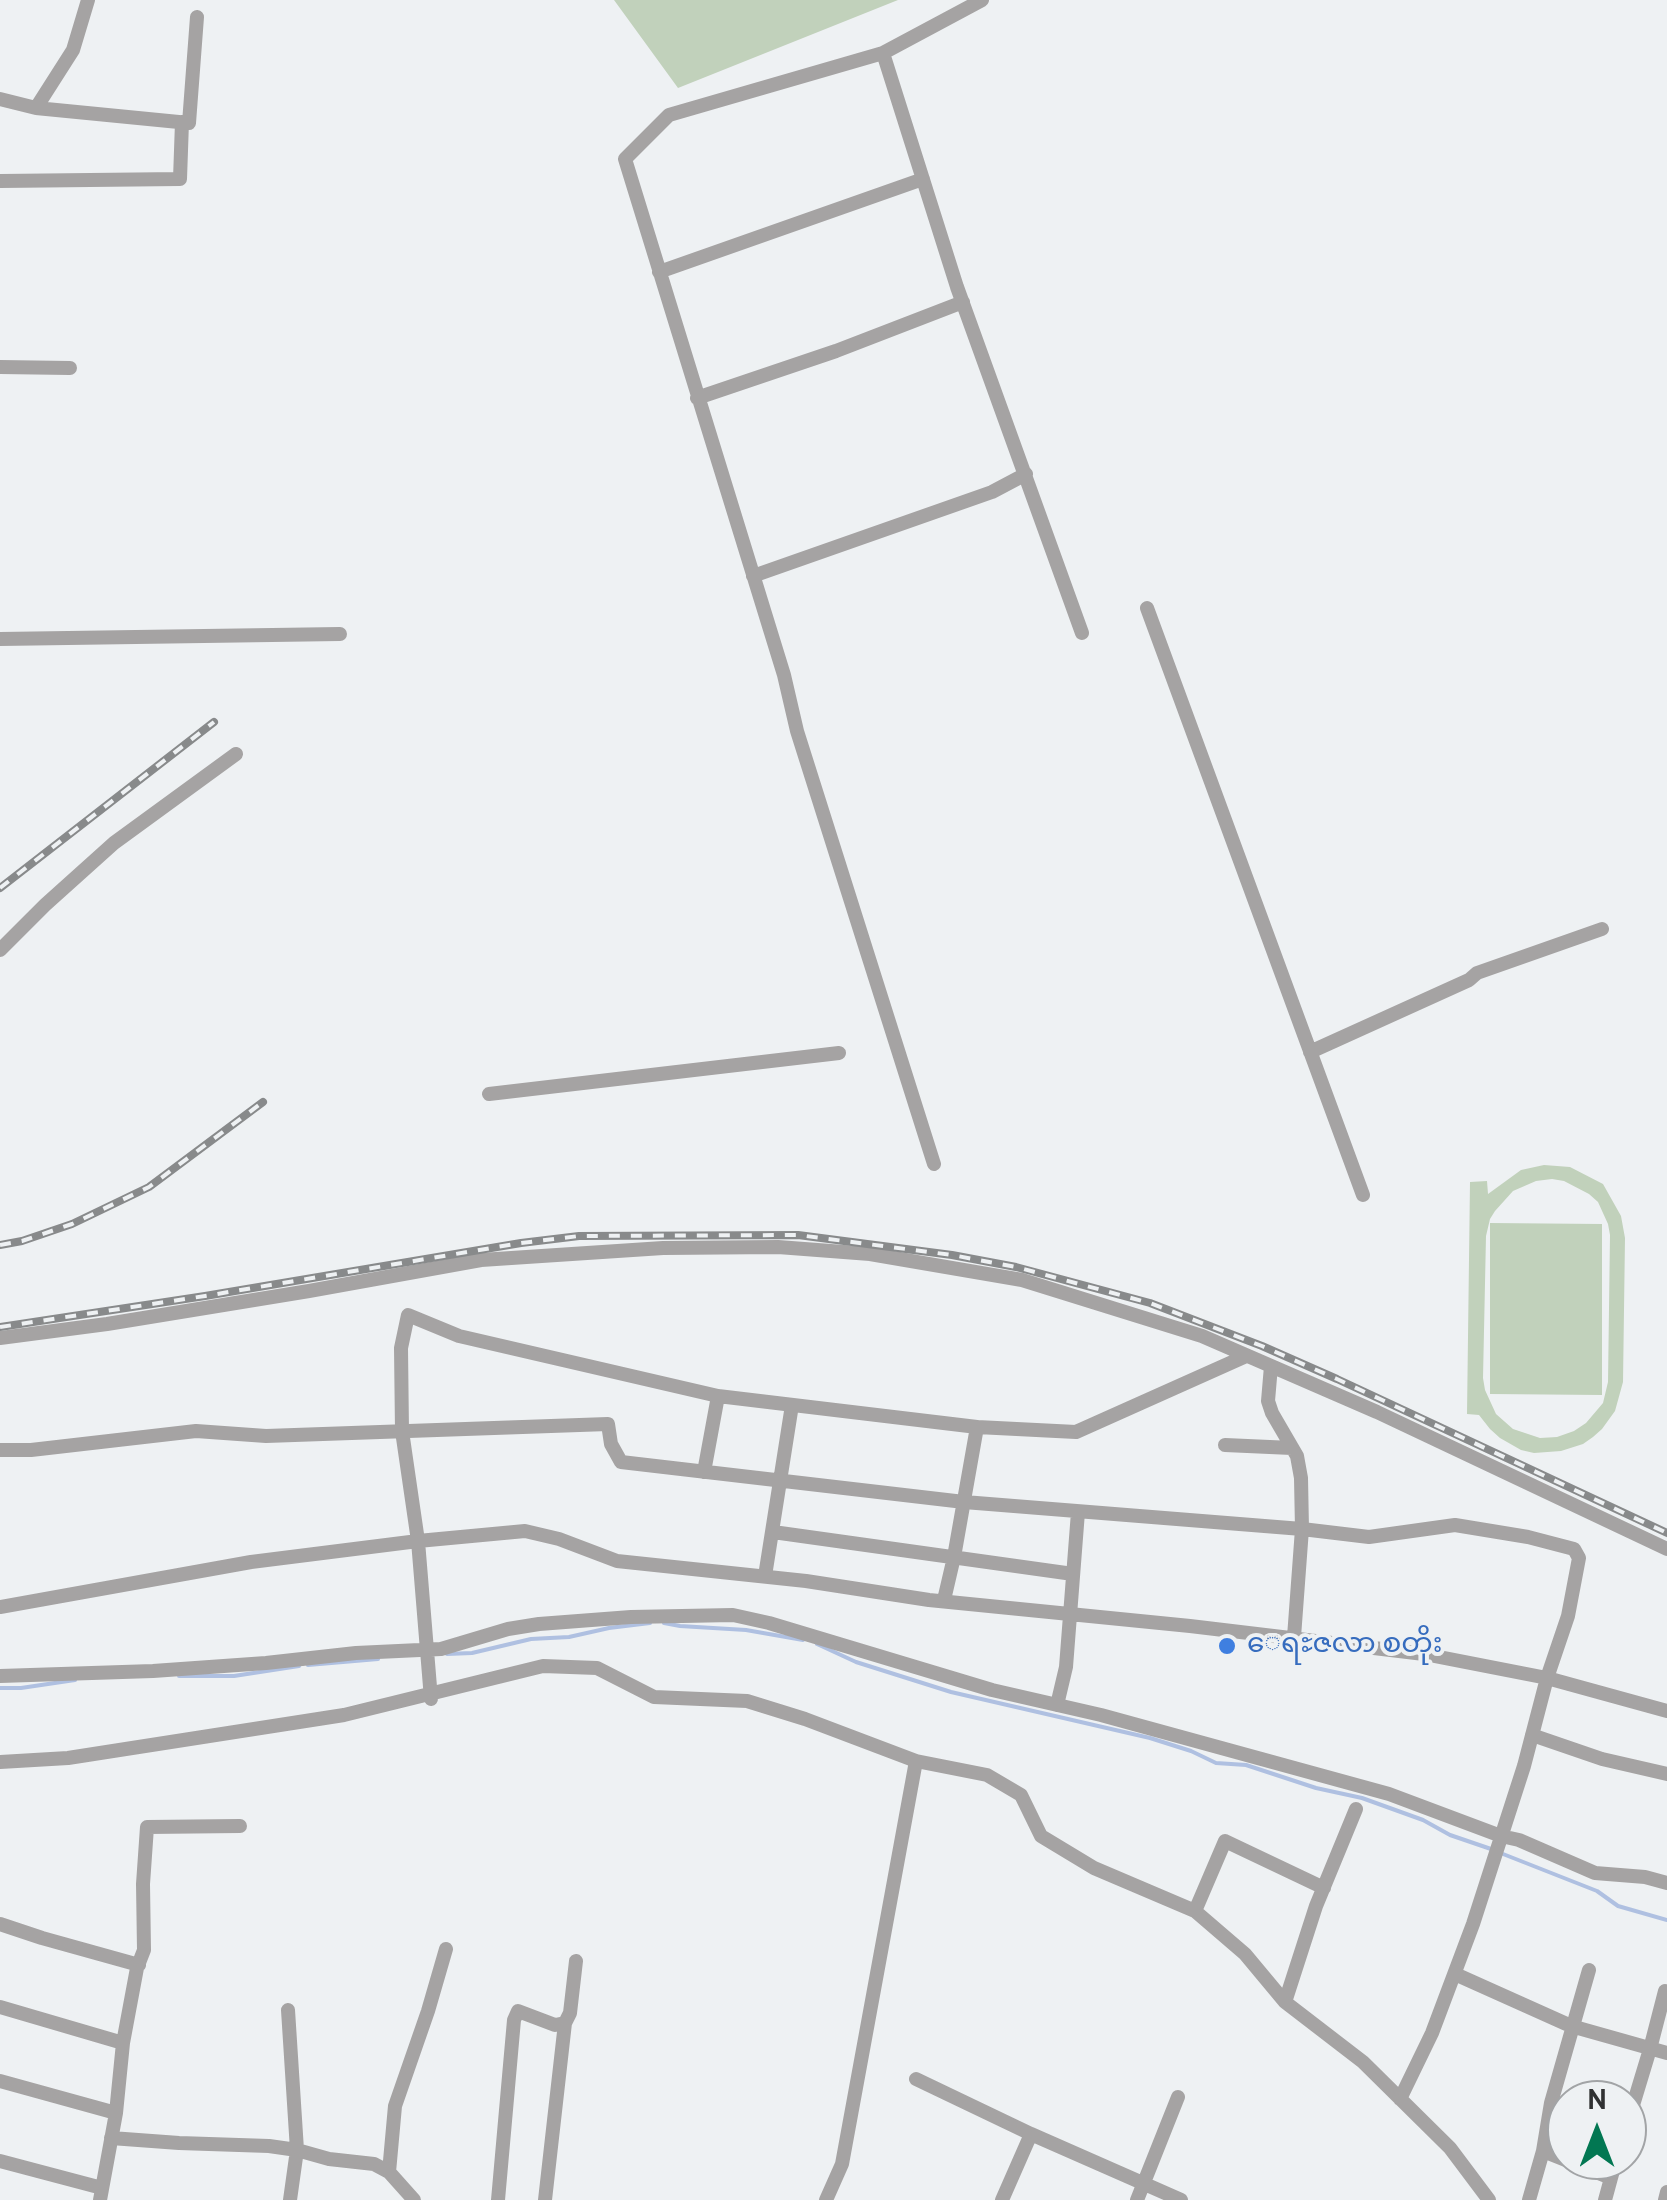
<!DOCTYPE html>
<meta charset="utf-8">
<style>
body{margin:0}
#map{position:relative;width:1667px;height:2200px;overflow:hidden;background:#eef1f3;font-family:Overpass,sans-serif}
canvas{display:block}
.north{position:absolute;left:1547px;top:2080px;width:100px;height:100px;box-sizing:border-box;background:#eef1f3;border:2px solid #a2a4a6;border-radius:50%;rotate:0deg;font-size:28px;font-weight:700;line-height:40px;text-align:center;color:#303132}
.north::after{content:'';display:block;margin:auto;width:35px;height:45px;background:#027752;clip-path:polygon(50% 0,100% 100%,50% 72%,0 100%)}
</style>
<div id="map">
<canvas width="1667" height="2200"></canvas>
<div class="north">N</div>
</div>
<script>
const g = document.querySelector('canvas').getContext('2d');
g.lineJoin = 'round';
function fill(path, color) { g.fillStyle = color; g.fill(path, 'evenodd'); }
const shape = rows => new Path2D(rows.map(r => 'M' + r).join(''));
function strokePath(path, color, width, dash) { g.strokeStyle = color; g.lineWidth = width; g.lineCap = dash ? 'butt' : 'round'; g.setLineDash(dash || []); g.stroke(path); }
function write(font, color, halo, rows, align = 'center') {
  g.font = font + ' Overpass,"Noto Sans Myanmar",sans-serif'; g.lineWidth = 8; g.setLineDash([]); g.textBaseline = 'middle'; g.strokeStyle = halo; g.fillStyle = color; for (const [text, x, y, turn = 0] of rows) {
    g.save(); g.translate(x, y); g.rotate((+turn || 0) * Math.PI / 180); g.textAlign = isNaN(turn) ? turn : align; if (halo) g.strokeText(text, 0, 0); g.fillText(text, 0, 0); g.restore();
  }
}
const green = shape([
 [614,0,898,0,678,88],
 [1544,1165,1570,1167,1603,1184,1621,1216,1625,1238,1623,1382,1615,1411,1602,1429,1593,1437,1583,1444,1561,1451,1534,1453,1521,1450,1500,1438,1490,1429,1479,1415,1467,1414,1470,1182,1487,1181,1488,1194,1521,1170],
 [1552,1179,1564,1181,1589,1194,1598,1202,1608,1224,1610,1235,1608,1382,1603,1403,1586,1423,1574,1431,1557,1437,1540,1438,1513,1429,1496,1414,1485,1390,1483,1378,1486,1236,1490,1219,1495,1211,1513,1191,1536,1181],
 [1490,1223,1602,1224,1602,1395,1490,1394]
]);
const stream = shape([
 [664,1623,680,1626,746,1630,803,1640],
 [817,1644,856,1662,951,1692,1150,1738,1191,1751,1216,1763,1246,1765,1316,1788,1362,1798,1423,1820,1450,1835,1491,1849],
 [447,1654,472,1653,531,1639,569,1637,609,1628,650,1623],
 [308,1665,378,1659],
 [179,1676,234,1676,299,1666],
 [0,1688,21,1688,75,1680],
 [1503,1854,1597,1891,1618,1906,1667,1920]
]);
const minor = shape([
 [883,53,957,287,1082,633],
 [0,99,36,108,189,123,197,17],
 [36,108,73,50,88,0],
 [0,181,180,179,182,122],
 [659,272,923,179],
 [0,367,70,368],
 [697,398,836,351,963,302],
 [753,576,992,492,1026,474],
 [1147,608,1363,1195],
 [0,639,340,634],
 [0,950,45,905,114,843,236,754],
 [1310,1052,1469,980,1477,973,1602,929],
 [489,1094,839,1053],
 [934,1164,797,731,784,675,625,159,669,115,883,53,982,0],
 [0,1338,107,1324,309,1291,481,1260,663,1248,778,1247,870,1254,1022,1280,1202,1336,1377,1412,1667,1549],
 [1271,1366,1268,1401,1272,1413,1297,1456,1301,1478,1302,1529,1294,1637],
 [1225,1445,1292,1448],
 [0,1450,31,1450,196,1431,266,1436,608,1424,611,1444,621,1462,964,1502,1302,1529,1369,1537,1455,1525,1528,1537,1574,1549,1579,1558,1568,1616,1547,1678,1524,1766,1473,1924,1432,2033,1400,2099],
 [704,1472,718,1396],
 [773,1532,1073,1574],
 [765,1576,792,1405],
 [944,1600,954,1557,977,1427],
 [0,1607,251,1562,418,1541,525,1531,559,1539,617,1561,806,1581,929,1600,1190,1626,1424,1654,1547,1678,1667,1711],
 [0,1676,153,1671,266,1663,356,1653,441,1649,508,1629,539,1624,631,1617,733,1615,769,1623,992,1690,1101,1715,1389,1794,1501,1836,1519,1840,1595,1873,1645,1877,1667,1883],
 [431,1699,418,1541,402,1431,401,1348,408,1315,459,1336,718,1396,977,1427,1076,1432,1246,1356],
 [1057,1705,1066,1667,1078,1512],
 [1532,1735,1602,1759,1667,1774],
 [0,1762,68,1758,344,1715,543,1666,597,1668,654,1697,747,1701,805,1719,916,1761,987,1775,1021,1795,1041,1836,1094,1868,1195,1911,1245,1954,1285,2002,1363,2062,1450,2148,1489,2200],
 [1195,1911,1225,1841,1324,1888],
 [0,1924,42,1938,139,1965],
 [1455,1974,1571,2026,1667,2053],
 [1285,2002,1316,1906,1356,1809],
 [0,2007,123,2043],
 [288,2010,297,2150,290,2200],
 [916,2079,1031,2134,1181,2200],
 [0,2081,116,2113],
 [1627,2125,1650,2049,1665,1991],
 [111,2138,179,2143,269,2146,297,2150,329,2159,374,2164,389,2172,414,2200],
 [1543,2151,1551,2103,1589,1970],
 [0,2161,102,2188],
 [389,2172,395,2106,428,2011,446,1949],
 [1611,2178,1616,2160],
 [100,2200,116,2113,123,2043,137,1968,144,1950,143,1884,147,1827,240,1826],
 [498,2200,514,2020,518,2011,555,2025,565,2023,570,2013,576,1961],
 [545,2200,565,2023],
 [826,2200,842,2164,916,1761],
 [1002,2200,1031,2134],
 [1137,2200,1178,2097],
 [1529,2200,1543,2151,1611,2178,1605,2200],
 [1665,2200,1667,2192]
]);
const rail = shape([
 [0,888,214,722],
 [0,1245,22,1241,72,1224,149,1187,263,1102],
 [0,1327,205,1296,521,1243,579,1236,798,1235,952,1255,1016,1267,1150,1303,1262,1346,1337,1379,1667,1533]
]);
const markers = [
 [1227,1646,10,"#3f7fe0"]
];
const shopNames = [
 ["ေရႊဇလာ စတိုး",1247,1646]
];
fill(green, '#c1d1bb');
strokePath(stream, '#afc0e1', 4);
strokePath(minor, '#a5a3a3', 14);
strokePath(rail, '#888a8b', 8);
strokePath(rail, '#eef1f3', 4, [11]);
for (const [x, y, r, color] of markers) { const dot = new Path2D(); dot.arc(x, y, r, 0, 2 * Math.PI); g.fillStyle = color; g.fill(dot); strokePath(dot, '#eef1f3', 4); }
write('28px', '#366cbe', '#eef1f3', shopNames, 'left');
</script>
